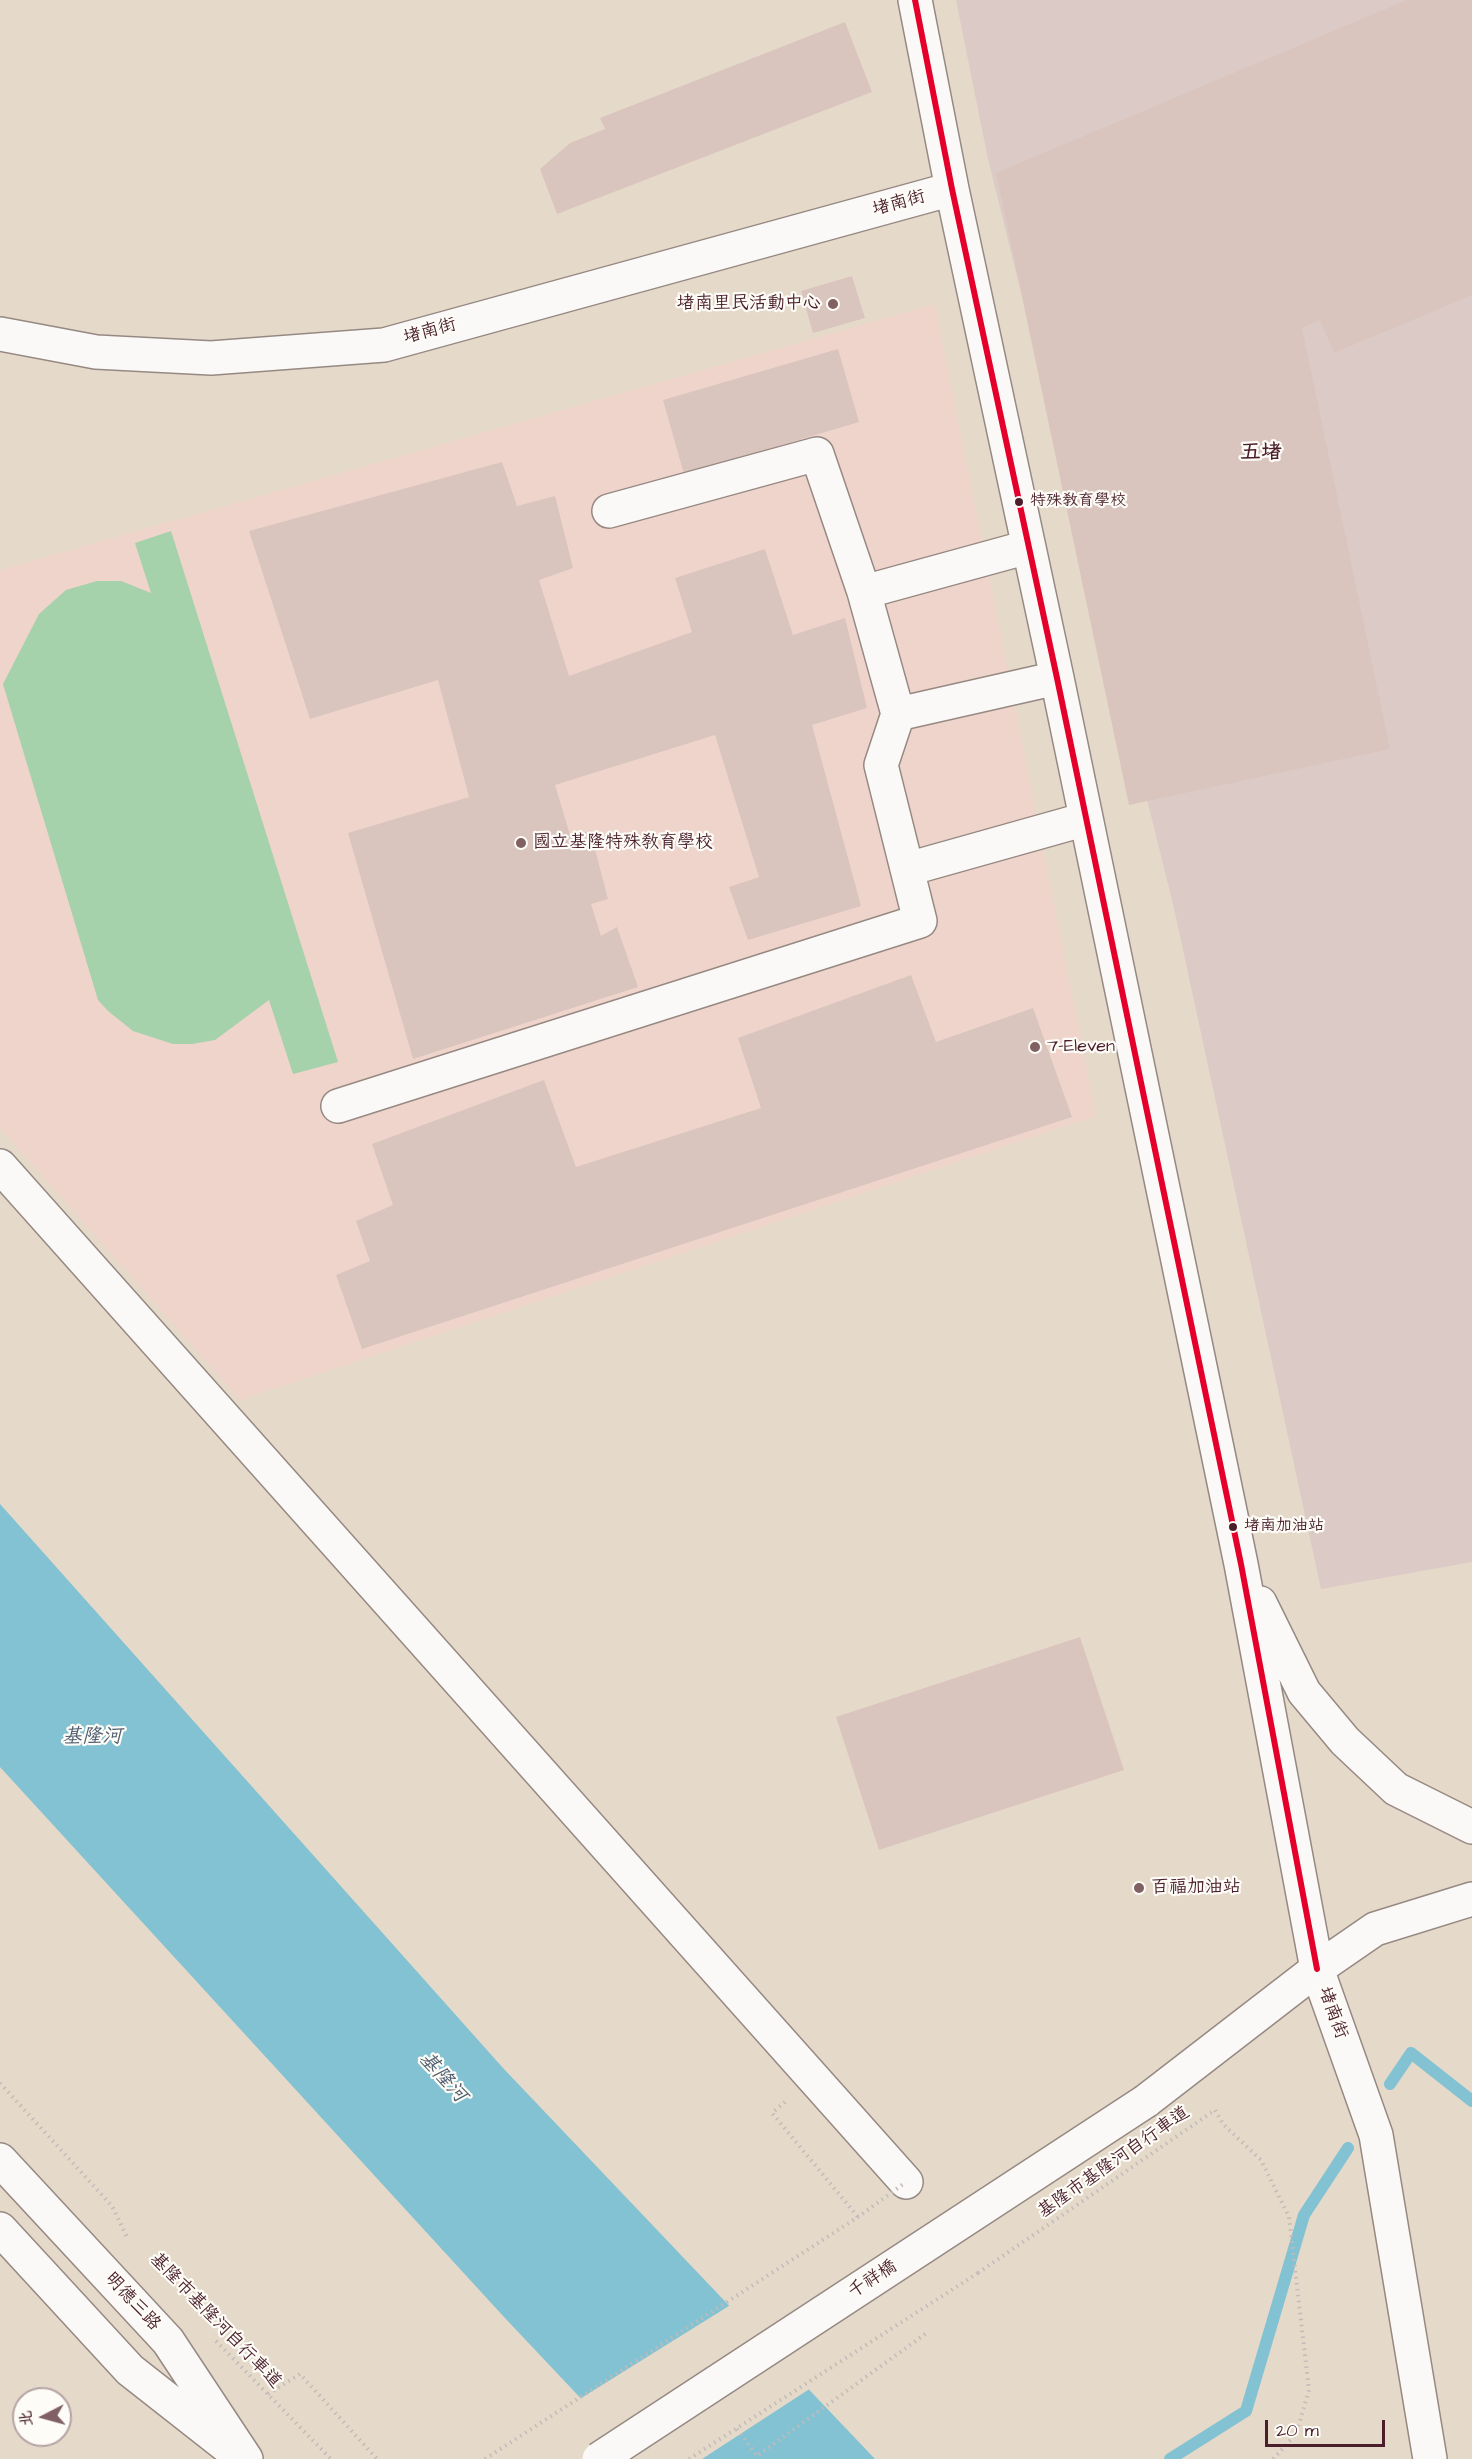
<!DOCTYPE html>
<meta charset="utf-8">
<style>
body{margin:0}
#map{position:relative;width:1472px;height:2459px;overflow:hidden;background:#e5d9c9;font-family:"Architects Daughter","LXGW WenKai TC",sans-serif}
canvas{display:block}
.north{position:absolute;left:12px;top:2387px;width:60px;height:60px;box-sizing:border-box;background:#fdfcf7;border:2px solid #b5a4a5;border-radius:50%;rotate:264deg;font-size:16px;font-weight:700;line-height:24px;text-align:center;color:#4a1f2b}
.north::after{content:'';display:block;margin:auto;width:21px;height:27px;background:#806062;clip-path:polygon(50% 0,100% 100%,50% 72%,0 100%)}
.scale{position:absolute;left:1265px;top:2420px;width:120px;height:27px;box-sizing:border-box;border:3px solid #4a1f2b;border-top:0;padding-left:8px;font-size:18px;line-height:21px;white-space:nowrap;color:#4a1f2b;-webkit-text-stroke:4px #fdfcf7;paint-order:stroke}
</style>
<div id="map">
<canvas width="1472" height="2459"></canvas>
<div class="north">北</div>
<div class="scale">20 m</div>
</div>
<script>
const g = document.querySelector('canvas').getContext('2d');
g.lineJoin = 'round';
function fill(path, color) { g.fillStyle = color; g.fill(path, 'evenodd'); }
const shape = rows => new Path2D(rows.map(r => 'M' + r).join(''));
function strokePath(path, color, width, dash) { g.strokeStyle = color; g.lineWidth = width; g.lineCap = dash ? 'butt' : 'round'; g.setLineDash(dash || []); g.stroke(path); }
function write(font, color, halo, rows, align = 'center') {
  g.font = font + ' "Architects Daughter","LXGW WenKai TC",sans-serif'; g.lineWidth = 4.5; g.setLineDash([]); g.textBaseline = 'middle'; g.strokeStyle = halo; g.fillStyle = color; for (const [text, x, y, turn = 0] of rows) {
    g.save(); g.translate(x, y); g.rotate((+turn || 0) * Math.PI / 180); g.textAlign = isNaN(turn) ? turn : align; if (halo) g.strokeText(text, 0, 0); g.fillText(text, 0, 0); g.restore();
  }
}
const built = shape([
 [935,304,1096,1116,240,1400,0,1128,0,570]
]);
const industrial = shape([
 [956,0,1472,0,1472,1562,1321,1589,1174,908,988,159]
]);
const green = shape([
 [171,531,338,1062,293,1074,269,1000,215,1040,192,1044,173,1044,133,1031,108,1011,98,1000,3,684,39,614,66,590,97,581,121,581,151,593,135,543]
]);
const water = shape([
 [0,1504,503,2068,875,2459,638,2459,504,2317,0,1767]
]);
const pier = shape([
 [732,2304,811,2388,702,2459,634,2459,578,2400]
]);
const stream = shape([
 [1390,2084,1411,2053,1472,2101],
 [1170,2459,1246,2411,1304,2215,1348,2148]
]);
const building = shape([
 [1407,0,1472,0,1472,295,1334,353,1320,320,1302,328,1390,749,1129,805,996,173],
 [845,22,872,92,557,214,540,169,570,143,605,129,600,118],
 [852,276,865,318,813,333,801,291],
 [838,349,859,422,684,474,663,400],
 [502,462,517,506,555,496,573,568,539,580,569,676,692,632,675,578,765,549,793,635,845,618,867,708,812,725,861,906,748,940,729,887,759,877,715,735,555,785,571,838,590,830,608,899,591,904,601,936,617,927,638,987,413,1059,348,833,469,797,438,680,310,719,249,531],
 [911,975,936,1042,1033,1008,1072,1117,362,1349,336,1275,370,1261,356,1221,393,1205,372,1144,544,1080,576,1167,761,1108,738,1038],
 [1080,1637,1124,1770,879,1850,836,1717]
]);
const path = shape([
 [0,2083,112,2206,128,2239],
 [785,2102,772,2113,858,2217],
 [978,2273,1215,2110,1223,2124,1261,2160,1289,2217,1309,2390,1296,2434,1273,2459],
 [216,2341,331,2459],
 [268,2394,300,2374,377,2459],
 [737,2429,757,2456,928,2332]
]);
const minor = shape([
 [915,0,952,189,1057,678,1241,1564,1317,1969,1376,2135,1430,2459],
 [0,334,96,352,211,358,384,345,952,189],
 [609,511,817,454,864,592,898,714,1057,678],
 [864,592,1028,547],
 [908,869,1086,819],
 [338,1106,920,921,881,765,898,714],
 [0,1166,906,2182],
 [1260,1603,1304,1692,1345,1741,1396,1789,1472,1827],
 [1146,2101,1317,1969,1375,1929,1472,1899],
 [0,2160,168,2341,246,2459],
 [0,2229,130,2370,228,2447]
]);
const pathBridge = shape([
 [485,2459,858,2217,906,2182],
 [689,2459,978,2273]
]);
const minorBridge = shape([
 [599,2459,1146,2101]
]);
const bus1 = shape([
 [915,0,952,189,1057,678,1241,1564,1317,1969]
]);
const markers = [
 [833,304,6,"#806062"],
 [1019,502,5,"#4a1f2b"],
 [521,843,6,"#806062"],
 [1035,1047,6,"#806062"],
 [1233,1527,5,"#4a1f2b"],
 [1139,1888,6,"#806062"]
];
const busNames = [
 ["特殊教育學校",1030,502],
 ["堵南加油站",1244,1527]
];
const streetNames = [
 ["堵南街",899,204,-15],
 ["堵南街",430,332,-15],
 ["堵南街",1332,2013,70],
 ["基隆市基隆河自行車道",1114,2163,-35],
 ["千祥橋",873,2280,-33],
 ["明德三路",132,2302,47],
 ["基隆市基隆河自行車道",215,2321,46]
];
const poiNames = [
 ["堵南里民活動中心",821,304,"right"],
 ["國立基隆特殊教育學校",533,843],
 ["7-Eleven",1047,1047],
 ["百福加油站",1151,1888]
];
const waterNames = [
 ["基隆河",92,1738],
 ["基隆河",442,2078,48]
];
const quarterNames = [
 ["五堵",1261,454]
];
fill(built, '#efd4cb');
fill(industrial, '#dbcac6');
fill(green, '#a5d1ab');
fill(water, '#82c2d2');
fill(pier, '#e5d9c9');
strokePath(stream, '#82c2d2', 12);
fill(building, '#dac5be');
strokePath(minor, '#968983', 36);
strokePath(path, '#c2bbba', 4, [1.5, 4.5]);
strokePath(minor, '#fbf9f7', 33);
strokePath(minorBridge, '#968983', 36, []);
strokePath(pathBridge, '#c2bbba', 4, [1.5, 4.5]);
strokePath(minorBridge, '#fbf9f7', 33);
strokePath(bus1, '#e4002b', 6);
for (const [x, y, r, color] of markers) { const dot = new Path2D(); dot.arc(x, y, r, 0, 2 * Math.PI); g.fillStyle = color; g.fill(dot); strokePath(dot, '#fdfcf7', 2); }
write('16px', '#4a1f2b', '#fdfcf7', busNames, 'left');
write('18px', '#4a1f2b', '#fdfcf7', streetNames);
write('18px', '#4a1f2b', '#fdfcf7', poiNames, 'left');
write('italic 20px', '#4f5c6f', '#fdfcf7', waterNames);
write('bold 21px', '#4a1f2b', '#fdfcf7', quarterNames);
</script>
